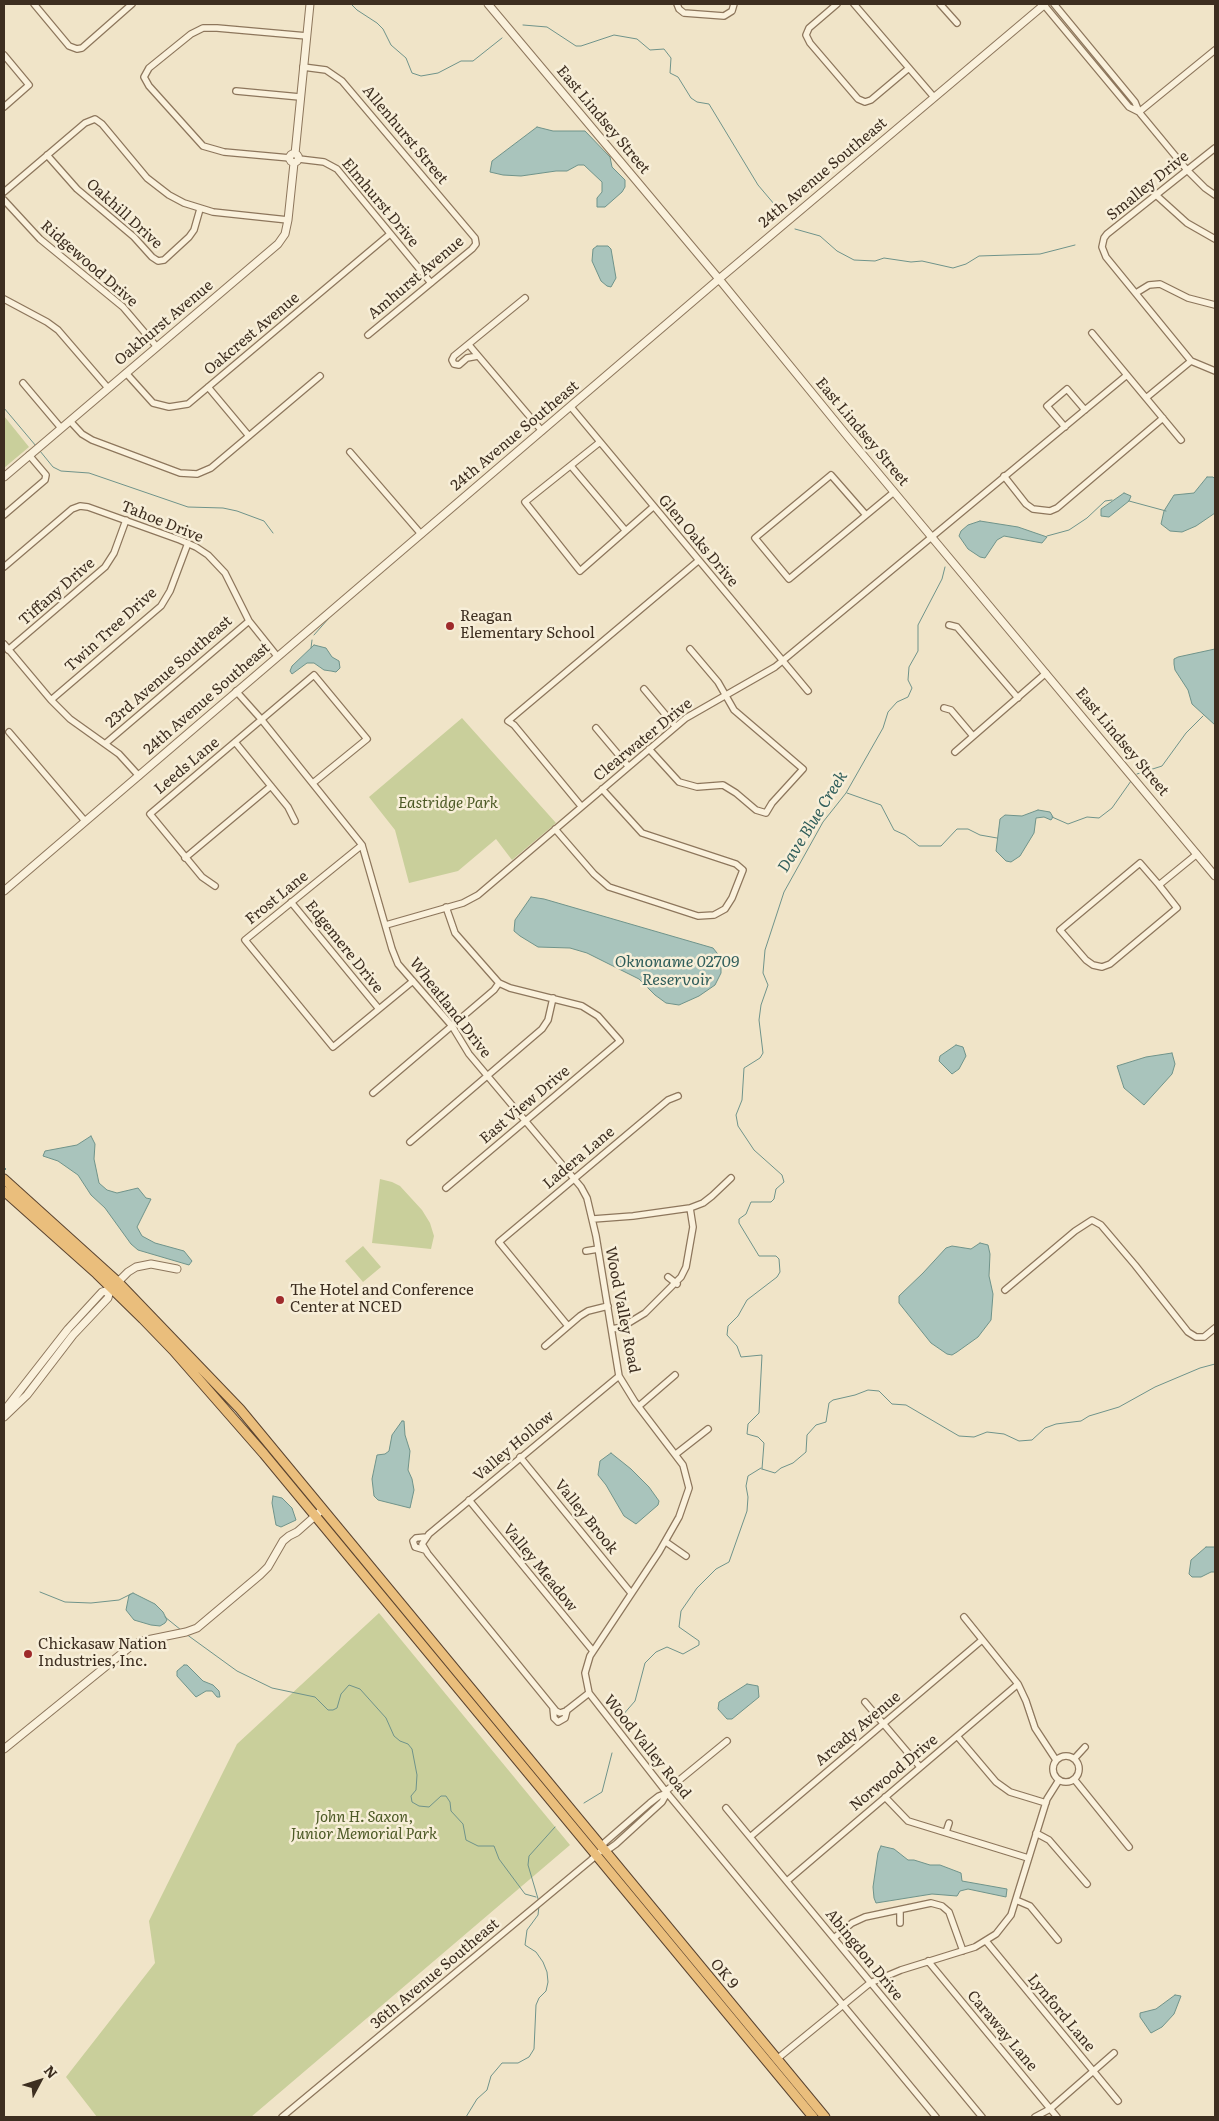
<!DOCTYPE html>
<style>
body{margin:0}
#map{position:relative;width:1219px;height:2121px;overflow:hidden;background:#f0e4c8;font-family:Literata,serif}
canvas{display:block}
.frame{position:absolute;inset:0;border:5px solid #3d2e20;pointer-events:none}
.north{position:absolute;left:15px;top:2056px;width:50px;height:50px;-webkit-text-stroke:4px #f7eed8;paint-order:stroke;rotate:50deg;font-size:14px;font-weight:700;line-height:20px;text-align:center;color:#3d2e20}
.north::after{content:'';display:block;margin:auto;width:18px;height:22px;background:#3d2e20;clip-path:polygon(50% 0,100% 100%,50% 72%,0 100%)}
</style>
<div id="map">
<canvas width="1219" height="2121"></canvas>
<div class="frame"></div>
<div class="north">N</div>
</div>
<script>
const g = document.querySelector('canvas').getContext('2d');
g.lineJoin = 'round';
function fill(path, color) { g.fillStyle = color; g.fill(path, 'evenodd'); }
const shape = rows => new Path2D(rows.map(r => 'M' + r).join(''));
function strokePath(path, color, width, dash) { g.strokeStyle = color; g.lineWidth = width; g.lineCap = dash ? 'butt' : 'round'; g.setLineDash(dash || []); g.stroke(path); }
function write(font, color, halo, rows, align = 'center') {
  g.font = font + ' Literata,serif'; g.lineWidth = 5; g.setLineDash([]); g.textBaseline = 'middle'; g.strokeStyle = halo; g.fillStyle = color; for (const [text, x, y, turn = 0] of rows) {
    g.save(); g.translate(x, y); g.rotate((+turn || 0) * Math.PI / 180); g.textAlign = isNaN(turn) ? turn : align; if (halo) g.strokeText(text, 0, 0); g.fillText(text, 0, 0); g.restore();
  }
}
const green = shape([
 [4,416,29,447,4,468],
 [462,718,556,823,512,860,496,839,458,871,409,883,395,830,369,797],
 [380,1179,392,1182,400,1186,422,1210,430,1223,434,1236,431,1249,372,1243],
 [363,1246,381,1267,363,1282,345,1261],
 [379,1613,570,1845,251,2117,97,2117,66,2077,155,1963,149,1921,237,1744]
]);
const water = shape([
 [537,127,553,131,585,131,610,157,612,167,625,180,625,187,622,192,605,207,597,207,597,198,602,192,602,182,584,165,578,165,567,171,556,171,521,176,503,175,490,172,492,161,537,127],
 [597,246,608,246,611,249,616,278,611,287,607,286,601,281,592,261,593,249,597,246],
 [1207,477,1213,477,1215,479,1215,513,1196,526,1182,532,1170,531,1161,524,1164,511,1174,495,1194,493,1207,477],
 [1124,493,1131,496,1129,501,1109,517,1101,516,1101,509,1124,493],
 [980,521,1018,527,1047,537,1042,543,1004,536,997,540,985,558,980,557,968,549,959,536,961,531,968,525,980,521],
 [314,645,326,648,332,657,339,661,340,668,336,672,331,671,324,670,314,663,307,663,292,674,290,671,292,666,314,645],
 [1215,649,1215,725,1192,704,1188,690,1175,670,1174,664,1174,659,1178,657,1215,649],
 [1038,810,1050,812,1053,817,1051,820,1044,817,1036,818,1034,833,1020,856,1011,862,1006,861,996,851,1000,819,1005,815,1022,816,1038,810],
 [531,897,544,899,713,948,721,958,721,973,715,985,699,996,679,1005,666,1003,655,995,639,979,587,953,570,948,538,947,520,936,514,931,515,920,531,897],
 [956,1045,963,1047,966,1056,959,1069,952,1074,939,1061,940,1056,956,1045],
 [1172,1053,1175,1064,1172,1074,1144,1105,1124,1088,1117,1066,1146,1057,1172,1053],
 [91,1136,95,1144,94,1159,99,1183,107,1190,117,1193,138,1188,146,1198,151,1199,137,1227,142,1236,155,1243,184,1251,192,1261,189,1265,138,1250,131,1244,105,1208,91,1195,78,1175,58,1161,43,1156,45,1151,77,1145,91,1136],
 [980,1243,988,1245,990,1254,989,1276,993,1294,991,1320,978,1337,957,1352,952,1355,947,1354,931,1343,899,1303,899,1296,923,1273,946,1248,952,1246,971,1249,980,1243],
 [402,1421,404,1421,405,1435,410,1451,408,1470,412,1479,414,1490,410,1508,378,1500,374,1496,372,1479,377,1455,385,1454,389,1451,392,1435,402,1421],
 [611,1453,631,1469,649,1487,659,1501,658,1505,636,1524,624,1516,606,1485,598,1475,600,1461,611,1453],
 [273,1496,282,1498,292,1508,296,1520,281,1527,276,1525,272,1503,273,1496],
 [1206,1547,1215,1547,1215,1572,1211,1572,1201,1577,1192,1577,1189,1574,1191,1560,1206,1547],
 [133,1593,155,1604,163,1612,167,1620,165,1623,160,1626,151,1625,134,1620,126,1610,129,1595,133,1593],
 [184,1665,187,1665,203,1681,213,1685,219,1691,220,1697,217,1697,212,1691,206,1691,196,1697,177,1676,177,1671,184,1665],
 [747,1684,758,1686,759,1697,732,1719,727,1719,718,1709,719,1702,747,1684],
 [881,1846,894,1849,908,1860,914,1860,930,1865,940,1865,961,1873,962,1881,1007,1889,1006,1897,968,1889,960,1891,957,1896,932,1894,876,1903,874,1898,873,1887,878,1853,881,1846],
 [1175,1995,1181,1996,1174,2014,1162,2027,1151,2033,1140,2017,1140,2013,1156,2009,1175,1995]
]);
const stream = shape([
 [351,4,357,10,377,23,383,29,391,45,406,58,412,73,421,76,438,73,461,61,473,61,502,38],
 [523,25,547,27,576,46,581,46,614,35,637,39,650,50,664,49,671,58,670,73,678,77,691,98,697,102,709,104,758,185,780,211],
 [795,229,820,236,837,251,854,260,875,261,884,258,911,262,922,261,953,268,966,264,979,256,1040,254,1075,245],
 [4,408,36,446],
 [40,451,53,467,61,471,89,473,188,507,223,508,237,511,264,521,273,533],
 [1129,501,1166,511],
 [1047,536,1069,530,1087,518,1105,501,1112,500],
 [314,635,329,618],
 [311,648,312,640],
 [1137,774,1162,766,1186,733,1203,716],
 [847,793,881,805,894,830,905,835,919,846,941,846,957,829,968,829,980,835,997,838],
 [1052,817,1068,824,1087,817,1099,818,1112,808,1131,781],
 [4,1167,6,1169,4,1171],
 [762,1469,764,1443,758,1437,747,1434,748,1424,759,1413,762,1355,741,1357,737,1346,727,1335,728,1326,738,1316,747,1300,777,1277,780,1272,779,1259,776,1256,759,1256,739,1223,739,1219,746,1214,751,1202,771,1202,774,1199,776,1189,784,1182,782,1175,754,1150,738,1126,736,1115,742,1100,744,1068,760,1058,763,1053,759,1020,761,1005,768,985,763,973,765,950,784,892,823,822,846,793,883,728,888,712,897,702,908,697,912,688,908,680,909,667,918,651,918,625,942,579,945,567],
 [762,1469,775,1473,781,1468,793,1463,806,1452,807,1435,816,1425,826,1422,829,1403,833,1400,855,1395,868,1390,879,1391,892,1404,906,1405,959,1436,974,1437,987,1432,1004,1434,1019,1441,1032,1440,1045,1428,1056,1424,1081,1421,1089,1416,1119,1407,1155,1387,1200,1368,1215,1364],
 [40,1592,65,1602,91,1603,119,1600,131,1594],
 [165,1617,181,1630],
 [186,1634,237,1671,272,1688,315,1697,328,1710,333,1710,337,1708,341,1694,349,1685,360,1689,386,1718,394,1736,400,1741,408,1744,412,1749,417,1775,416,1790,411,1796,412,1802,419,1806,429,1807,441,1796,446,1796,450,1802,451,1811,463,1824,466,1840,478,1846,494,1846,499,1859,525,1894,536,1897],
 [622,1716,635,1701,645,1663,656,1652,667,1647,683,1654,699,1645,699,1641,679,1627,681,1611,697,1588,716,1569,729,1562,747,1511,748,1497,746,1486,748,1476,761,1468],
 [584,1803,602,1792,612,1753],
 [539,1902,528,1865,529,1856,555,1827],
 [466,2117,477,2099,487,2090,491,2076,497,2069,502,2063,518,2063,529,2057,534,2049,536,2005,539,1998,546,1991,548,1982,547,1972,543,1962,536,1952,525,1945,527,1930,538,1915,539,1906]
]);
const minor = shape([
 [34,4,69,46,77,49,82,48,132,4],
 [677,4,679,9,684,13,724,16,732,11,734,4],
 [837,4,809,28,806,35,810,43,858,99,865,102,871,100,909,68],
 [854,4,933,96],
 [940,4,957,23],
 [1054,4,1135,102,1139,112,1187,170,1205,188,1215,195],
 [1044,5,1129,107,1139,112],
 [4,55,29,85,4,107],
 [303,67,326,70,342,81,475,238,476,244,472,249,368,335],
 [236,91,300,97],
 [1139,112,1215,50],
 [1215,148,1107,234,1104,238,1102,247,1106,257,1191,361,1215,371],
 [47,155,77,189,134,237,152,257,158,261,164,260,189,237,194,230,200,209],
 [290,158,224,152,203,146,149,86,144,77,149,68,191,34,203,28,217,28,307,36],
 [299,159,324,162,337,169,431,283],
 [4,192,85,123,95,119,102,124,147,178,169,195,184,203,213,212,288,220],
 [1156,195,1187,223,1215,239],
 [4,200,40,239,123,307,157,347],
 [1136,293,1149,285,1160,284,1188,298,1215,305],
 [4,299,47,322,58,330,108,388],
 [1092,333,1181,440],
 [469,345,542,431],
 [478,356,467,358,459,365,454,364,452,360,454,356,525,298],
 [126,373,153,403,169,407,188,404,390,234],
 [23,383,61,428],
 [208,387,249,436],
 [1146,398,1191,361],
 [571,407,808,691],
 [70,421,82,434,92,440,180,473,197,474,211,468,320,376],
 [1065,427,1047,406,1067,389,1085,410],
 [600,442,525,502,580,571,653,507],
 [350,452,421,534],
 [571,466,625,530],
 [1004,476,1026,504,1033,509,1050,511,1057,508,1163,418],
 [4,515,45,480,46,475,29,455],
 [866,515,831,475,755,538,789,579,894,492],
 [4,567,72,509,80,506,88,507,180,540,196,547,208,555,225,573,249,621,277,656],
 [949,625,957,627,1018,698],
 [4,644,51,700,70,719,119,754,139,776],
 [8,650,105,567,114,553,126,520],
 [644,689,675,726],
 [236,691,261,719,362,845,392,949,398,964,452,1026,469,1054,581,1187,587,1198,596,1236,619,1376,635,1402,683,1465,689,1488,679,1517,659,1552,590,1656,585,1673,589,1693,667,1793,936,2117],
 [51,700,161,606,170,591,188,543],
 [944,708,951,710,973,736],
 [596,728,628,766],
 [9,732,85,821],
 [235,742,288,807,295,821],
 [106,743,249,621],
 [649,749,679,782,697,787,723,785,736,793,756,810,766,813,772,803,803,769,734,710,718,682,690,649],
 [955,752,1046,673],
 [581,806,514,725,508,721,698,561],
 [555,829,594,874,609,887,698,916,714,915,725,909,732,898,743,870,736,864,642,833,602,789],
 [362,845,245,940,333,1047,413,981],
 [185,858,271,786],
 [1159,885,1177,908,1110,964,1102,967,1093,965,1086,960,1060,930,1140,863,1159,885,1197,854],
 [215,886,202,877,150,814,314,675,367,739,313,783],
 [291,902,379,1009],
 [386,925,463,903,478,895,686,718,775,667,1127,375],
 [373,1093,494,990,499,983],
 [410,1142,542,1029,548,1020,553,998],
 [446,1188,620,1041,598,1016,582,1006,510,988,499,983,455,933,446,907],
 [593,1219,633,1216,690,1208,703,1203,712,1196,731,1178],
 [586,1251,598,1249],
 [668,1277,677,1284],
 [1005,1290,1075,1231,1092,1220,1101,1225,1135,1265,1188,1332,1196,1337,1204,1337,1215,1328],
 [568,1326,499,1242,668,1100,678,1096],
 [612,1329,622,1327,645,1313,681,1277,686,1267,693,1227,690,1208],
 [545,1346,580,1316,588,1311,608,1306],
 [639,1406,675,1375],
 [676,1454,708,1429],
 [520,1457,631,1593],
 [469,1500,593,1651],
 [666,1542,686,1556],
 [425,1550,415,1547,413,1541,416,1538,426,1537],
 [964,1617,1018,1684,1026,1701,1035,1728,1056,1760],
 [589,1693,566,1711,560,1713,556,1711,428,1554,422,1544,429,1534,619,1376],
 [865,1702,920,1767],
 [553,1708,554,1718,558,1722,565,1718,567,1710],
 [957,1736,996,1782,1010,1792,1046,1803],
 '1053 1769a13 13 0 1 1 26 0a13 13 0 1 1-26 0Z',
 [1074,1759,1085,1747],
 [1074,1779,1129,1847],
 [666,1791,727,1741],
 [885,1797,908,1821,1028,1858],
 [726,1808,982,2117],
 [946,1832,949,1823],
 [1036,1833,1049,1840,1087,1884],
 [750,1837,982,1640],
 [603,1849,609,1849,616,1844,662,1802,667,1793],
 [787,1881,1018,1684],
 [1016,1900,1030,1906,1058,1940],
 [900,1911,900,1923],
 [834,1938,852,1923,865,1917,931,1903,942,1906,949,1912,963,1951],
 [986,1941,1118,2101],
 [928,1961,1057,2117],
 [777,2059,870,1983,901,1970,975,1947,996,1934,1011,1915,1047,1799,1059,1780],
 [282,2117,591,1860,603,1849,604,1843,650,1803,659,1796,667,1793],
 [1035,2117,1050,2109,1114,2053]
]);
const tertiary = shape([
 [488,4,719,279,848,437,1215,876],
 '289.5 158a4.5 4.5 0 1 1 9 0a4.5 4.5 0 1 1-9 0Z',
 [295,154,310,4],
 [4,477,278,244,285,234,288,220,294,163],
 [4,891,719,279,1045,4],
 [4,1411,68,1329,102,1292,110,1290],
 [4,1417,27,1395,73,1335,108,1298,110,1290,128,1272,136,1267,151,1264,177,1269],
 [4,1749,131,1646,142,1641,186,1632,197,1628,260,1575,268,1567,283,1541,289,1536,297,1532,323,1509]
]);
const trunk = shape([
 [4,1179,118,1282,240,1409,825,2117],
 [4,1191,97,1274,143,1319,173,1350,264,1454,813,2117]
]);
const markers = [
 [450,626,5,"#9e2a2b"],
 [280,1300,5,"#9e2a2b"],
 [28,1654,5,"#9e2a2b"]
];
const streetNames = [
 ["East Lindsey Street",603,120,50],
 ["Allenhurst Street",405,135,50],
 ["24th Avenue Southeast",823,173,-40],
 ["Smalley Drive",1148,186,-39],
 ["Elmhurst Drive",380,203,50],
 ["Oakhill Drive",124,214,42],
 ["Ridgewood Drive",89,264,41],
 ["Amhurst Avenue",416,278,-40],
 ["Oakhurst Avenue",164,323,-40],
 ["Oakcrest Avenue",252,334,-40],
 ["East Lindsey Street",862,432,50],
 ["24th Avenue Southeast",515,436,-40],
 ["Tahoe Drive",162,522,22],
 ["Glen Oaks Drive",698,541,50],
 ["Tiffany Drive",57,592,-41],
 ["Twin Tree Drive",111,630,-42],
 ["23rd Avenue Southeast",169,672,-41],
 ["24th Avenue Southeast",207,699,-41],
 ["Clearwater Drive",643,740,-39],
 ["East Lindsey Street",1122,742,50],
 ["Leeds Lane",187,766,-40],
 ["Frost Lane",277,898,-39],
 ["Edgemere Drive",344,947,51],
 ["Wheatland Drive",450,1008,52],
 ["East View Drive",525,1105,-40],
 ["Ladera Lane",579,1158,-40],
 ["Wood Valley Road",622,1310,79],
 ["Valley Hollow",514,1446,-40],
 ["Valley Brook",586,1517,51],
 ["Valley Meadow",540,1568,51],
 ["Arcady Avenue",858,1729,-40],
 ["Wood Valley Road",647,1747,51],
 ["Norwood Drive",894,1773,-40],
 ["Abingdon Drive",864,1955,51],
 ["36th Avenue Southeast",435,1974,-40],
 ["OK 9",724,1974,50],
 ["Lynford Lane",1061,2013,50],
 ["Caraway Lane",1002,2031,50]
];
const poiNames = [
 ["Reagan",460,617],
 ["Elementary School",460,634],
 ["The Hotel and Conference",290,1291],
 ["Center at NCED",290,1308],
 ["Chickasaw Nation",38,1645],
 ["Industries, Inc.",38,1662]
];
const parkNames = [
 ["Eastridge Park",448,804],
 ["John H. Saxon,",364,1818],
 ["Junior Memorial Park",364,1835]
];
const waterNames = [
 ["Dave Blue Creek",813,822,-58],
 ["Oknoname 02709",677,962],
 ["Reservoir",677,980]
];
fill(green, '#c9cf9b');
fill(water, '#a9c4bc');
strokePath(water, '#6f938a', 1);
strokePath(stream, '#6f938a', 1);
strokePath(minor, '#8d765c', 8);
strokePath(tertiary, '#8d765c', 9);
strokePath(trunk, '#5b4430', 11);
strokePath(minor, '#faf1dc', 5.5);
strokePath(tertiary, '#faf1dc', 7);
strokePath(trunk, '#eabe7c', 9);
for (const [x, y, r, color] of markers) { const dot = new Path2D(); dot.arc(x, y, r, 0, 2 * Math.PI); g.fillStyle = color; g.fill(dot); strokePath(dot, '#f7eed8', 2); }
write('15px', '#3d2e20', '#f7eed8', streetNames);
write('15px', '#3d2e20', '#f7eed8', poiNames, 'left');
write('italic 15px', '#4d5a26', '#f7eed8', parkNames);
write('italic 16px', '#2f5d5a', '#f7eed8', waterNames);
</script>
